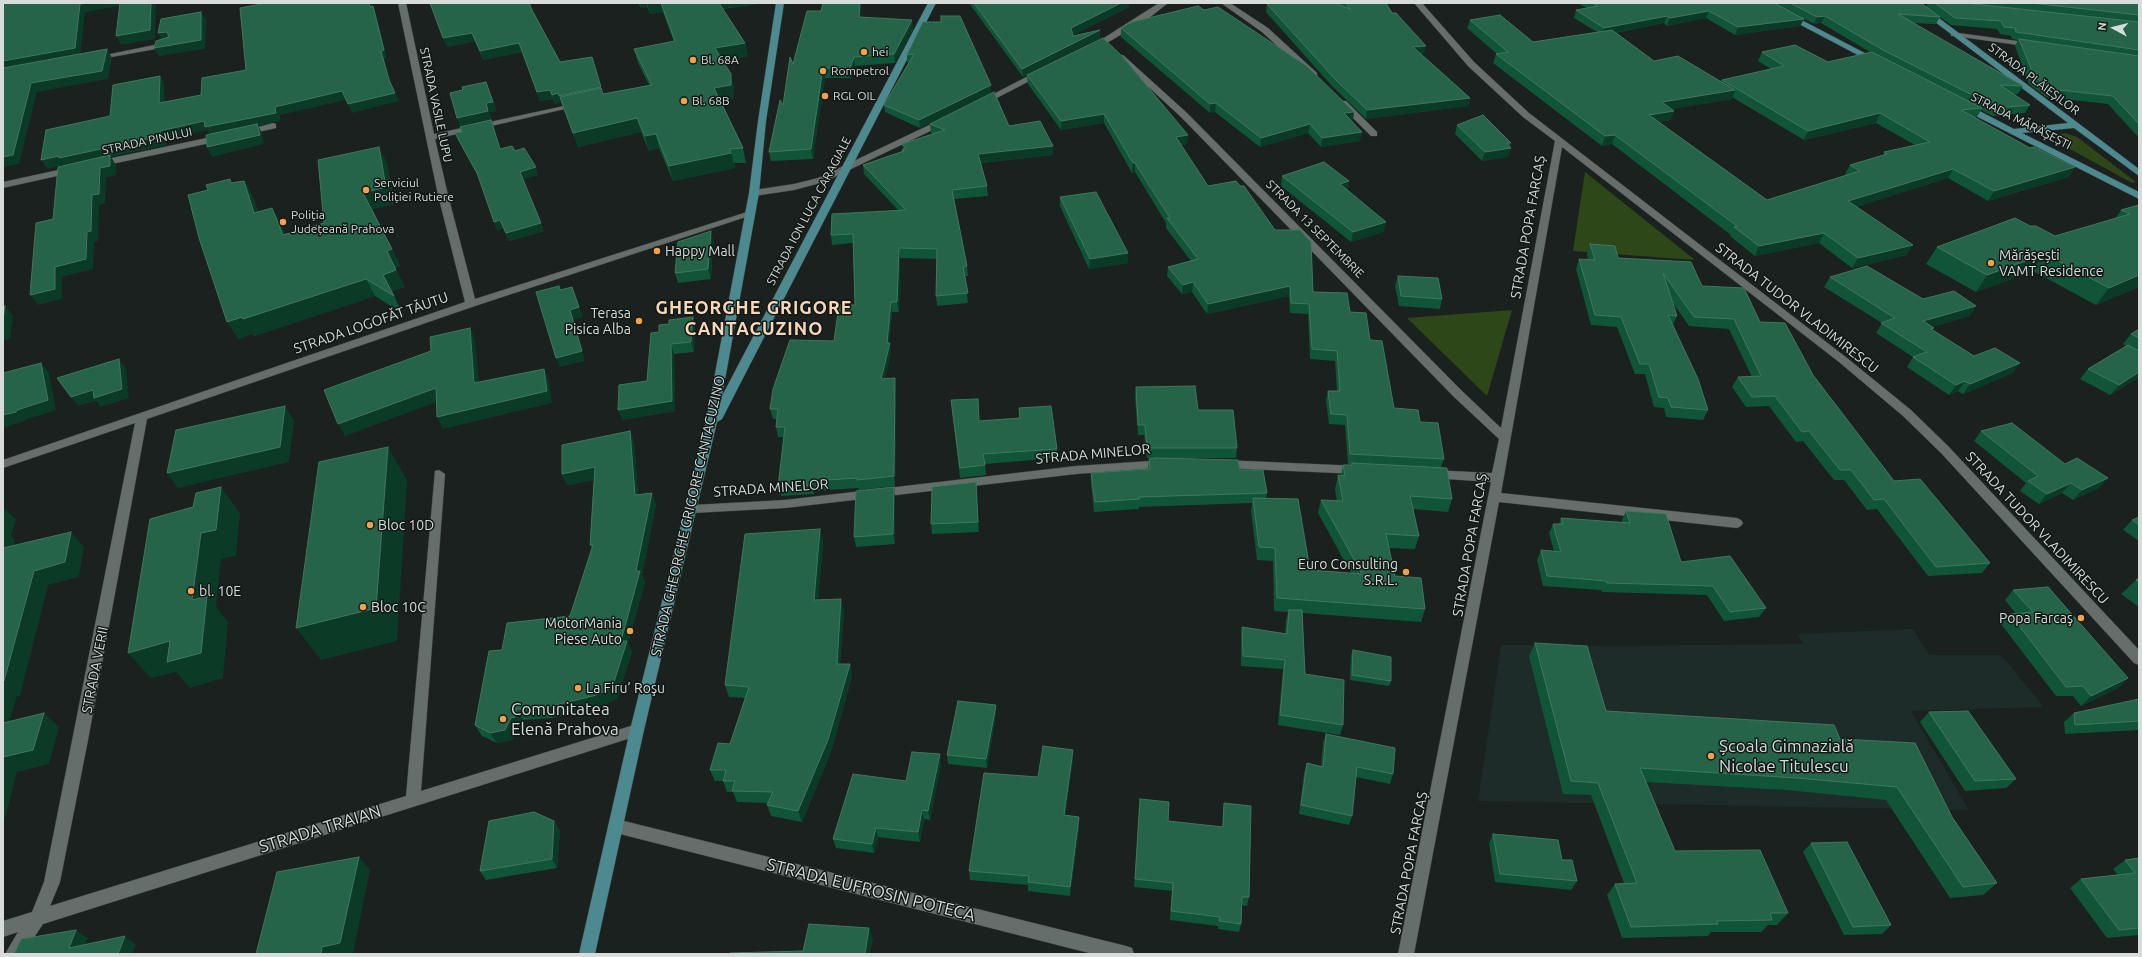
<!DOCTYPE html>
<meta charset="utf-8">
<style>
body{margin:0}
#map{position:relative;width:2142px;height:957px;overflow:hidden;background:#1a211f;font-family:Ubuntu,sans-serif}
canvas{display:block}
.frame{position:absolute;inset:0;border:4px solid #d7dcdb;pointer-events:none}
.north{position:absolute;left:2094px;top:8px;width:40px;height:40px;-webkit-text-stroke:3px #111816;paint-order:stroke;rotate:277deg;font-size:11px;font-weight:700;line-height:16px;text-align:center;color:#d7dcdb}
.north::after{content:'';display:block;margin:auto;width:14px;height:18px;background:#d7dcdb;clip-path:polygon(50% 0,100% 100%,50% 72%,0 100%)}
</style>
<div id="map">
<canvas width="2142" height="957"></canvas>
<div class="frame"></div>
<div class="north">N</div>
</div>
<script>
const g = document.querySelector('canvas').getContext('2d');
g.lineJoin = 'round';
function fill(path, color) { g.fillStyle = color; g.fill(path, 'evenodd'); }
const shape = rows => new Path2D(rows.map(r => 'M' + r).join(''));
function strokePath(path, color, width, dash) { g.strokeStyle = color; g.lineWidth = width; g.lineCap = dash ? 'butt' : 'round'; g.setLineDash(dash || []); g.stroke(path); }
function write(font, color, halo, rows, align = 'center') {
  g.font = font + ' Ubuntu,sans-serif'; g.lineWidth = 3; g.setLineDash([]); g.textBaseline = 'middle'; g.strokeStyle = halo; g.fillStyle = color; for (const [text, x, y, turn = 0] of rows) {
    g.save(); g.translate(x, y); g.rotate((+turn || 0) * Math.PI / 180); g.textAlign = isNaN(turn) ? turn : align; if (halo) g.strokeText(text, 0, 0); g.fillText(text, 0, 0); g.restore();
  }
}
const built = shape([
 [1913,629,1929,655,2001,655,2044,707,1911,711,1969,810,1478,801,1501,645,1624,646,1804,644,1797,634]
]);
const green = shape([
 [2065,133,2077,137,2136,182,2132,183,2050,138,2051,136],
 [1585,172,1695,260,1573,251],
 [1512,310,1487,396,1407,318]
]);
const minor = shape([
 [398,3,406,3,434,134,578,103,582,105,435,139,448,195,475,299,747,212,753,212,755,214,475,306,147,419,88,740,60,882,50,906,406,796,435,471,439,470,445,474,421,791,637,724,642,726,644,730,642,734,637,736,43,924,23,954,5,954,18,932,3,937,3,921,32,912,44,882,135,423,3,468,3,460,465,302,438,195,398,3],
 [1159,3,1168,3,1149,18,1095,50,1088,48,1159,3],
 [1221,3,1230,3,1268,28,1317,73,1317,77,1311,77,1262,32,1221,3],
 [1414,3,1422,3,1474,62,1529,113,1847,358,1911,410,1949,447,2139,650,2139,665,2134,663,1941,453,1903,416,1839,362,1562,147,1501,493,1737,518,1741,520,1743,523,1741,526,1737,528,1499,502,1414,954,1398,954,1491,482,1431,478,1425,474,1431,470,1492,473,1499,439,1454,397,1181,117,1116,57,1123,55,1187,113,1462,391,1501,428,1555,141,1523,117,1468,66,1414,3],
 [1951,32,2032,43,2036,45,2032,47,1954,36,1951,36,1951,32],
 [169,42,172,42,172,46,95,60,91,58,169,42],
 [1038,71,1045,73,985,104,978,102,1038,71],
 [1340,101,1346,101,1377,132,1377,136,1371,136,1340,105,1340,101],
 [944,118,947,119,947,123,824,182,794,190,754,196,749,193,754,190,794,184,818,178,944,118],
 [273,123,276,124,276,128,245,135,241,132,273,123],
 [221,135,224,136,224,140,98,167,94,164,98,161,221,135],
 [72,167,75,168,75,172,3,188,3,182,72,167],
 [1165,460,1169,461,1171,464,1169,467,1076,474,785,508,693,513,687,509,693,505,785,500,1076,466,1165,460],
 [1223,460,1359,466,1365,470,1359,474,1223,468,1217,464,1223,460],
 [616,819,1126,946,1132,948,1134,954,1093,954,616,833,611,831,608,826,611,821,616,819]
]);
const major = shape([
 [776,3,784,3,766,121,759,193,722,396,928,3,936,3,722,419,717,422,644,730,595,954,579,954,630,730,704,432,749,193,758,121,776,3],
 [1759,3,1769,3,1880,61,1873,63,1759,3],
 [1910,3,1919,3,2139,169,2139,176,2074,128,2022,133,2139,192,2139,199,1962,109,1962,105,1968,105,2014,129,2068,123,1910,3]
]);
const wall = shape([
 [638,3,764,3,723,9,745,43,748,56,723,61,734,88,734,98,721,101,743,148,746,163,734,163,735,168,673,181,659,148,649,151,641,132,578,147,561,102,555,104,553,99,540,101,522,52,483,60,475,41,447,47,532,10,560,62,592,57,603,94,649,85,638,63,634,49,674,42,663,12,650,14,647,7,641,8],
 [861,3,860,17,913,29,895,63,855,66,851,78,825,78,813,159,771,161,769,152,783,105,793,64,821,11],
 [969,3,1129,3,1129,7,1073,35,1073,36,1100,38,1023,77],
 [1338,3,1386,3,1392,13,1424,54,1421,54,1470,98,1468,106,1366,119,1332,86,1266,12,1267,4,1340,5],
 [1577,3,1921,3,1940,17,1936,24,1913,23,2023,86,2018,94,2013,94,2030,105,2025,113,1993,116,1981,110,1977,117,1975,117,2069,177,1988,201,1948,178,1856,207,1907,255,1852,268,1819,243,1755,256,1730,236,1731,235,1612,144,1602,146,1493,63,1496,54,1497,54,1467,28,1470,20,1533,42,1597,32,1574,18,1576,10,1587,8],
 [1706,18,1735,35,1800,26,1804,19,1814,24,1821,23,1870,52,1828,62,1762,52,1758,61,1771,69,1722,80,1721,81,1654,61,1615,33,1664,23,1667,26],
 [1732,97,1804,140,1876,123,1915,145,1884,152,1883,155,1850,165,1845,174,1846,175,1767,200,1659,122,1670,120,1674,111,1671,109,1732,99],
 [1928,3,2139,3,2139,138,2108,104,2046,97,2029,84,2015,46,2018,40,2012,39,2011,36,2000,34,1997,29,1951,25,1926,7],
 [923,22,991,93,920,128,885,112,884,105,909,62,907,62,907,55],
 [1121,28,1353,120,1351,121,1360,141,1321,147,1308,133,1260,147,1215,112,1210,113,1121,37],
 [1027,75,1188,135,1187,144,1181,145,1208,186,1313,292,1350,312,1370,340,1394,408,1420,422,1444,459,1441,467,1452,499,1448,512,1413,509,1419,536,1415,549,1389,548,1395,576,1425,609,1421,622,1302,613,1305,674,1343,725,1340,735,1278,725,1283,669,1241,666,1241,637,1242,627,1285,634,1286,620,1288,612,1274,611,1273,561,1257,560,1251,511,1252,503,1139,507,1139,509,1094,512,1091,483,1091,473,1148,469,1149,459,1240,470,1267,493,1266,498,1310,570,1351,573,1318,513,1321,500,1337,501,1335,489,1338,475,1341,476,1343,465,1351,465,1352,464,1348,464,1345,425,1329,424,1326,400,1328,391,1337,391,1335,361,1310,359,1308,314,1290,313,1289,296,1207,314,1192,292,1182,294,1167,276,1168,267,1191,261,1166,228,1166,223,1135,172,1132,173,1104,123,1061,130,1028,84],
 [463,90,497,111,489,112,500,149,515,151,538,175,523,179,544,231,509,241,503,228,497,230,479,178,458,140,455,133,462,132,461,127,457,118],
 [930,124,1009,126,1053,146,1053,155,981,163,987,186,988,196,954,199,967,266,968,276,965,276,968,303,937,306,936,296,937,259,900,258,899,312,892,312,889,343,891,352,885,378,896,388,895,486,859,490,858,488,815,491,814,494,781,496,778,487,784,437,778,437,776,427,777,419,773,419,770,409,834,341,855,305,853,243,832,245,831,235,898,210,864,174,863,165,903,151,902,144,933,134,931,133],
 [1457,125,1511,143,1510,146,1511,148,1508,157,1482,161,1455,134],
 [387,163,394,204,372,209,400,266,395,268,405,287,392,291,402,313,375,296,254,336,252,334,238,339,208,190,232,183,244,181,253,197,258,212,272,208,281,225,285,234,324,223],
 [1282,176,1348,190,1384,232,1351,242,1281,186],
 [1060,197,1128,253,1128,263,1089,269,1060,206],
 [2139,205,2139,287,2096,305,2033,271,1976,292,1926,264,1937,247,2030,226,2055,236,2115,219,2121,210],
 [713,240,711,279,678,283,675,273],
 [1590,244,1618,258,1702,286,1760,322,1813,375,1894,481,1990,563,1982,573,1928,576,1877,509,1867,510,1844,480,1834,480,1803,441,1796,442,1769,406,1746,407,1732,387,1738,377,1752,377,1729,329,1689,326,1673,303,1677,316,1673,325,1708,410,1703,420,1666,417,1664,408,1654,407,1645,374,1635,374,1617,327,1591,325,1576,269,1579,259,1588,260,1587,254],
 [1398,276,1442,299,1440,309,1399,306,1395,286],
 [1830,277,1923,299,1970,316,1931,327,1932,330,1974,356,2013,373,1963,394,1958,391,1949,395,1907,367,1913,357,1876,333,1882,323,1824,287],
 [693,317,695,327,694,352,674,354,675,411,622,420,647,381,659,332,669,324],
 [2139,329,2139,377,2110,395,2080,379,2088,369,2126,346,2123,344,2131,334],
 [1136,387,1198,410,1237,448,1236,458,1147,458,1144,435,1138,435,1135,397],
 [1019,408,1057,449,1057,458,985,464,986,475,960,478,952,410,979,421,1019,418],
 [630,431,634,442,638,495,656,504,642,575,645,582,628,643,632,652,617,699,598,707,553,718,523,720,522,727,517,729,512,740,497,743,482,736,475,725,502,650,570,616,592,549,590,545,594,480,567,485,562,474],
 [1981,431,2065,464,2099,488,2073,500,2062,493,2039,504,2020,491,2026,483,1974,441],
 [976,482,979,532,932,534,931,524],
 [895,497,895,544,856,547,854,537],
 [1626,511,1681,562,1766,608,1759,617,1724,621,1707,595,1602,592,1601,590,1543,586,1537,560,1541,550,1554,551,1549,533,1553,524,1559,524,1561,518,1622,523,1622,520],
 [2139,517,2139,541,2123,530,2132,520],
 [823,541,818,600,844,610,840,664,850,664,852,676,831,752,802,822,771,816,767,805,768,803,737,802,733,792,727,792,723,781,715,781,710,770,730,744,745,698,729,697,725,685],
 [2139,578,2139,607,2121,594,2136,580],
 [2013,590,2128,678,2118,688,2081,706,2073,696,2056,696,2001,624,2010,614,2016,614,2005,600],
 [1535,643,1606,711,1840,739,1952,817,1997,883,1983,895,1950,898,1886,800,1787,790,1646,782,1675,851,1788,913,1777,925,1768,925,1761,932,1711,932,1708,936,1622,938,1607,895,1615,884,1624,883,1591,795,1563,794,1529,656],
 [1353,650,1391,681,1389,686,1350,680,1351,655],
 [2139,699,2139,730,2065,734,2064,722,2074,713],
 [1929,712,2016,779,2006,788,1965,791,1920,722],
 [996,715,987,768,948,764,947,755],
 [1326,734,1393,774,1390,784,1356,777,1352,816,1349,825,1299,814,1304,773,1307,763,1321,767,1323,743],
 [1073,759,1065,815,1079,817,1079,826,1070,896,1028,891,1028,885,970,880,969,871,1038,777],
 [941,764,930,820,924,819,920,842,878,837,874,853,836,848,833,839,906,781],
 [1140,799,1168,821,1222,827,1223,812,1224,803,1249,897,1247,906,1241,905,1241,924,1239,932,1218,929,1218,926,1170,920,1172,891,1134,887],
 [554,821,560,831,557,868,486,880,480,871],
 [1493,834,1562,860,1577,881,1571,890,1495,882,1489,843],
 [1811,843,1891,925,1882,934,1844,935,1803,852],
 [2139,858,2139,935,2107,938,2070,888,2081,879,2118,875,2113,869,2125,860]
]);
const shadedWall = shape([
 [86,3,124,3,126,5,85,12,80,57,3,71,3,61,80,4],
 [151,3,156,3,155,39,121,45,116,36],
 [369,3,372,3,373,15,370,7],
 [640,3,646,3,647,7,641,8],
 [647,3,661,3,663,12,650,14],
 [717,3,764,3,718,9],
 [860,3,861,3,860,26,859,17],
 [1121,3,1129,3,1129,7,1071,36,1071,28],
 [373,6,376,15,387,58,384,59,393,89,389,80,381,51],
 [1709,11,1706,18,1667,26,1670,18],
 [201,12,206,20,205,49,159,56,154,48,201,40],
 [1667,16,1664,23,1602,35,1604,28],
 [1825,16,1821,23,1814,24,1817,17],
 [1804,19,1800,26,1735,35,1738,27],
 [912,20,913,29,895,63,894,54],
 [1100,30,1100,38,1023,77,1022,69],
 [167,32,172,40,162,42,158,33],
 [472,33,475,41,447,47,443,38],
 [519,43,522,52,483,60,480,51],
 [745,43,748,56,718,62,715,48],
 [1426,46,1424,54,1411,55,1413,47],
 [107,49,112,58,108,79,37,92,19,164,3,167,3,157,31,83],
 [854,57,855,66,851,78,850,69],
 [823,68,825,78,813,159,811,149],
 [731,74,734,88,734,98,717,102,714,88],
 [160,76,164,84,165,112,159,103],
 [486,82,497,111,489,112,503,156,461,127,457,118,486,103],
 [991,85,991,93,920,128,919,120],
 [601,87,604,96,560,97,562,105,559,96],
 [550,90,553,99,540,101,537,92],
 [1735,90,1732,99,1658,111,1662,102],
 [342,91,346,100,280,115,280,121,258,126,262,133,264,144,212,157,207,147,210,135,207,130,166,140,166,145,111,157,116,165,116,175,106,178,105,203,99,205,98,241,94,242,93,269,62,277,62,299,38,305,30,295,55,267,64,165,47,169,41,160,160,131,204,121,275,107],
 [395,93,399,101,352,113,348,104],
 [558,93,561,102,555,104,552,95],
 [1470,98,1468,106,1366,119,1367,110],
 [1216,103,1215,112,1210,113,1210,104],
 [1674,111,1670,120,1646,124,1649,115],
 [1354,112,1353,120,1342,122,1344,113],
 [1880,113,1876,123,1804,140,1808,131],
 [1104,114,1104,123,1061,130,1061,121],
 [637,118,641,132,578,147,573,133],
 [1310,124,1308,133,1260,147,1261,138],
 [1362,132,1360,141,1321,147,1322,138],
 [656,134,659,148,649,151,645,136],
 [1188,135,1187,144,1176,146,1176,137],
 [1615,135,1612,144,1602,146,1605,136],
 [1507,143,1511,143,1509,148,1511,148,1508,157,1482,161,1485,152],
 [1053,146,1053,155,979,163,978,154],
 [379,147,387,163,394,204,371,209,363,193],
 [731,153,735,168,673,181,669,166],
 [1133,163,1135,163,1135,172,1132,173],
 [536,167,538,175,523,179,520,172],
 [2075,167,2069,177,1988,201,1994,191],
 [1953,169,1948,178,1843,211,1848,201],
 [244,181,253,197,263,230,254,213],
 [1349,181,1348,190,1338,194,1340,184],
 [272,208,281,225,293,252,283,235],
 [500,220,503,228,497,230,494,222],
 [1386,222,1384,232,1351,242,1353,232],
 [541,223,544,231,509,241,506,233],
 [711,231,713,240,711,279,708,269],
 [1824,233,1819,243,1755,256,1759,246],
 [1913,245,1907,255,1852,268,1858,258],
 [899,248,900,258,899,312,897,302],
 [392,249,400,266,395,268,387,251],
 [1128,253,1128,263,1089,269,1090,259],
 [2045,254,2033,271,1976,292,1987,275],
 [396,270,405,287,391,291,383,275],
 [2139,275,2139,287,2096,305,2109,288],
 [366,279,375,296,254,336,252,334,238,339,227,322],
 [1193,282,1192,292,1182,294,1183,285],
 [1290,286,1289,296,1207,314,1208,304],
 [572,287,583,317,573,320,585,361,560,367,556,358,570,310],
 [891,302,892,312,889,347,890,343,891,352,883,388,881,379,887,343],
 [5,306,13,316,10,339,3,341,3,320],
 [1976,306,1970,316,1916,331,1923,321],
 [693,317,695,327,694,352,691,342],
 [470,328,475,340,480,395,474,383],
 [671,344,674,354,675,411,622,420,618,410,672,401],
 [119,359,126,368,129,398,101,407,96,401,78,406,71,397,93,390],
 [41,363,49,373,56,410,25,420,25,421,3,428,3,415,17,410],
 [2020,363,2013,373,1963,394,1970,384],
 [544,369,549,381,552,403,443,429,437,417],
 [2139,372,2139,377,2110,395,2119,385],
 [895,378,896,388,895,486,894,476],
 [1965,381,1958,391,1949,395,1956,385],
 [436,388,442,400,345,436,338,424],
 [285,406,294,421,289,462,178,488,167,473],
 [630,431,634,442,639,507,635,495],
 [388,447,407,480,397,641,321,660,296,628],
 [595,467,600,479,567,485,562,474],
 [2108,478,2099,488,2073,500,2082,490],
 [813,481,815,491,814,494,812,485],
 [2071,483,2062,493,2039,504,2047,494],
 [221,487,240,513,236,556,221,559,216,607,228,622,223,678,190,688,176,672,151,678,128,653,192,600,201,533],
 [894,487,895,497,895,544,893,534],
 [652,493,656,504,642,575,645,582,628,643,632,652,617,699,598,707,553,718,547,707,621,641],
 [3,506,16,520,11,536,15,540,8,564,3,565],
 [820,529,823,541,817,612,814,600],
 [71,532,84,547,79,577,48,585,20,696,17,696,3,741,3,682,34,571],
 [841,599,844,610,839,675,837,664],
 [850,664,852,676,831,752,802,822,798,811],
 [2128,678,2118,688,2081,706,2091,696],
 [996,705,996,715,987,768,986,759],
 [517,709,523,720,522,727,517,729,512,740,497,743,490,733,511,718],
 [44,713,59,727,49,764,17,772,3,826,3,757],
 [1073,750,1073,759,1064,824,1064,815],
 [940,754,941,764,930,820,928,811],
 [922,810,924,819,920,842,918,832],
 [1079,817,1079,826,1070,896,1070,887],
 [554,821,560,831,557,868,552,859],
 [876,828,878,837,874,853,872,844],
 [359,857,370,870,353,954,321,954,322,947],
 [869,928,873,939,870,954,865,954],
 [76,930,88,938,81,954,69,948],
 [125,936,136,945,132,954,118,954]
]);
const building = shape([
 [3,3,86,3,80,4,75,48,3,61,3,3],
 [120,3,151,3,150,30,116,36,120,3],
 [266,3,369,3,370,7,373,6,384,50,381,51,389,80,395,93,348,104,342,91,275,107,276,113,205,127,204,121,160,131,161,136,59,158,59,156,41,160,46,130,110,116,113,85,160,76,159,103,201,95,202,78,246,70,240,8,266,3],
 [430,3,529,3,532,10,560,62,592,57,601,87,559,96,558,93,552,95,550,90,537,92,519,43,480,51,472,33,443,38,430,3],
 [661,3,719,3,745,43,715,48,731,74,731,85,714,88,743,148,729,149,731,153,669,166,656,134,645,136,637,118,573,133,560,97,601,88,603,94,652,85,634,49,675,41,661,3],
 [823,3,860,3,859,17,912,20,894,54,854,57,850,69,823,68,811,149,769,152,780,100,783,105,790,57,793,64,807,11,821,11,823,3],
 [974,3,1121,3,1071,28,1073,36,1100,30,1022,69,974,3],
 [1271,3,1335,3,1350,9,1346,3,1386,3,1392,13,1396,13,1426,46,1413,47,1470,98,1367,110,1334,78,1267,4,1271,3],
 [1592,3,1774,3,1804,19,1738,27,1709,11,1670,18,1667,16,1604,28,1576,10,1598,6,1592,3],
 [1790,3,1921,3,1940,17,1898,14,2023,86,2000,85,2030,105,1998,108,1883,50,1825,16,1817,17,1790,3],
 [1935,3,1965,3,2139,22,2139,50,2016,32,2015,28,2004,27,2001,21,1955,18,1935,3],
 [2031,3,2139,3,2139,15,2031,3],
 [1198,6,1204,10,1218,7,1308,67,1354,112,1344,113,1362,132,1322,138,1310,124,1261,138,1216,103,1210,104,1121,28,1132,22,1198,6],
 [201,12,201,40,154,48,156,41,169,37,167,32,158,33,161,19,201,12],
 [1500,15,1533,42,1612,30,1654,61,1678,56,1735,90,1662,102,1674,111,1649,115,1767,200,1860,171,1850,165,1887,154,1884,152,1930,142,1880,113,1808,131,1722,80,1784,66,1762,52,1795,45,1828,62,1872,52,1982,108,1961,110,2030,148,2034,147,2075,167,1994,191,1953,169,1848,201,1913,245,1858,258,1824,233,1759,246,1734,227,1737,226,1615,135,1605,136,1496,54,1508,52,1470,20,1500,15],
 [941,16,960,16,991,85,919,120,884,105,914,54,907,55,923,22,941,22,941,16],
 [1103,38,1122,56,1188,135,1176,137,1208,186,1236,181,1240,186,1244,186,1275,230,1300,230,1311,242,1313,292,1347,293,1350,312,1366,313,1370,340,1382,341,1394,408,1418,410,1420,422,1438,423,1444,459,1350,454,1347,415,1331,414,1328,391,1340,391,1337,351,1312,349,1309,304,1291,303,1290,286,1208,304,1193,282,1183,285,1168,267,1198,259,1167,218,1170,218,1135,163,1133,163,1104,114,1061,121,1027,75,1103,38],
 [2019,39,2139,56,2139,124,2113,96,2050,89,2034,76,2019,39],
 [107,49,102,71,31,83,13,155,3,157,3,68,107,49],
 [486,82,493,102,486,103,488,111,457,118,450,93,463,90,462,87,486,82],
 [994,92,1009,126,1040,121,1053,146,978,154,987,186,952,190,967,266,963,267,968,293,936,296,937,249,899,248,897,302,891,302,887,343,890,343,881,379,895,378,894,476,857,480,857,478,813,481,812,485,778,487,785,427,776,427,778,409,770,409,773,389,790,340,834,341,839,305,855,305,853,234,831,235,832,214,906,210,863,165,904,151,902,150,906,148,902,144,945,130,930,124,994,92],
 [1483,115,1511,143,1507,143,1511,148,1485,152,1457,125,1483,115],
 [491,120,500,149,512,146,515,151,524,148,536,167,520,172,541,223,506,233,500,220,494,222,477,173,455,133,462,132,460,127,491,120],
 [257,124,260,135,207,147,206,135,257,124],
 [379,147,386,187,363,193,392,249,387,251,396,270,383,275,394,296,366,279,243,319,242,317,227,322,199,238,188,195,208,190,206,185,230,179,231,183,244,181,254,213,272,208,283,235,324,223,318,160,379,147],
 [110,155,110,166,100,168,99,194,92,195,91,231,87,232,86,259,55,267,55,289,30,295,36,223,53,219,58,167,110,155],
 [1324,162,1349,181,1340,184,1386,222,1353,232,1282,176,1324,162],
 [1096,192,1128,253,1090,259,1060,197,1096,192],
 [2139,205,2139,275,2109,288,2045,254,1987,275,1937,247,2015,218,2030,226,2036,226,2055,236,2130,214,2121,210,2139,205],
 [711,231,708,269,675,273,678,242,711,231],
 [1590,244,1615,246,1618,258,1691,262,1702,286,1744,288,1760,322,1785,323,1813,375,1894,481,1920,479,1990,563,1936,567,1884,499,1874,500,1851,470,1840,470,1809,431,1802,432,1775,396,1752,397,1738,377,1761,376,1734,319,1694,317,1663,273,1677,316,1668,315,1698,379,1708,410,1671,407,1668,398,1659,397,1649,364,1640,364,1621,317,1595,315,1579,259,1595,260,1590,244],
 [1867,266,1923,299,1954,291,1976,306,1923,321,1934,328,1931,329,1974,356,1995,348,2020,363,1970,384,1965,381,1956,385,1913,357,1927,352,1881,323,1895,318,1830,277,1867,266],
 [1398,276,1438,278,1442,299,1401,296,1398,276],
 [559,286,560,290,572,287,579,307,570,310,582,351,556,358,536,292,559,286],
 [5,306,3,320,3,307,5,306],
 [693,317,691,342,671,344,672,401,618,410,619,385,647,381,651,333,659,332,659,325,669,324,669,320,693,317],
 [470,328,474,383,544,369,547,391,437,417,436,388,338,424,324,390,431,351,430,337,470,328],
 [2139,329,2139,338,2131,334,2139,329],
 [2128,345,2139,351,2139,372,2119,385,2088,369,2128,345],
 [119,359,122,389,94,398,93,390,71,397,57,378,119,359],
 [41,363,48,400,17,410,16,412,3,415,3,373,41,363],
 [1195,386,1198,410,1233,410,1237,448,1147,448,1145,425,1138,425,1136,387,1195,386],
 [978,399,979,421,1020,418,1019,408,1051,406,1057,449,983,454,985,465,960,468,951,400,978,399],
 [285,406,280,447,167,473,176,430,285,406],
 [2012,423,2065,464,2077,458,2108,478,2082,490,2071,483,2047,494,2028,481,2038,476,1981,431,2012,423],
 [630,431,635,495,652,493,636,571,640,571,621,641,627,641,612,688,593,696,547,707,517,709,515,717,511,718,505,730,490,733,475,725,489,651,502,650,507,623,570,616,593,545,590,545,595,467,562,474,562,445,630,431],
 [388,447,376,608,296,628,319,462,388,447],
 [1156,458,1238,460,1240,470,1263,470,1267,493,1139,497,1140,499,1095,502,1091,473,1150,469,1149,459,1156,458],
 [1352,463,1447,468,1452,499,1410,496,1419,536,1386,534,1395,576,1421,578,1425,609,1277,598,1275,548,1259,547,1253,498,1298,499,1310,570,1362,574,1321,500,1343,501,1338,475,1345,476,1343,465,1352,465,1352,463],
 [976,482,978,522,931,524,932,487,976,482],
 [221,487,216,530,201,533,192,600,207,596,201,653,167,662,170,641,128,653,150,519,193,507,196,493,221,487],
 [894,487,893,534,854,537,856,491,894,487],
 [1626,511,1666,514,1681,562,1730,556,1766,608,1730,612,1713,586,1607,583,1606,581,1547,576,1541,550,1561,552,1553,524,1563,524,1561,518,1630,523,1626,511],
 [2139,517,2139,525,2132,520,2139,517],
 [820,529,814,600,841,599,837,664,850,664,828,740,798,811,767,805,773,792,732,791,735,781,723,781,726,770,710,770,718,743,730,744,749,687,725,685,745,534,820,529],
 [71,532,65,562,34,571,4,681,3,682,3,548,71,532],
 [2139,578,2139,582,2136,580,2139,578],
 [2048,587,2128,678,2091,696,2083,686,2066,687,2010,614,2033,612,2013,590,2048,587],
 [1289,610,1302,610,1305,674,1344,680,1343,725,1280,715,1285,660,1243,656,1242,627,1287,634,1289,610],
 [1535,643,1587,646,1606,711,1834,725,1840,739,1915,743,1952,817,1997,883,1963,887,1897,787,1797,778,1640,768,1675,851,1760,850,1788,913,1770,913,1772,920,1716,921,1718,924,1631,927,1615,884,1637,883,1598,783,1571,781,1535,643],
 [1353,650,1391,657,1391,681,1352,675,1353,650],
 [2139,699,2139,721,2075,725,2074,713,2139,699],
 [958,701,996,705,986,759,947,755,958,701],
 [1968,711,2016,779,1975,781,1929,712,1968,711],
 [44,713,33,750,3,757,3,723,44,713],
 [1326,734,1395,748,1393,774,1357,767,1352,816,1301,805,1307,763,1323,767,1326,734],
 [1043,746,1073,750,1064,815,1079,817,1070,887,1028,882,1029,876,969,871,984,773,1038,777,1043,746],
 [912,752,940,754,928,811,922,810,918,832,876,828,872,844,833,839,853,774,906,781,912,752],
 [1140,799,1169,802,1168,821,1223,827,1224,803,1251,806,1249,897,1242,897,1241,924,1219,921,1220,917,1171,911,1173,883,1135,879,1140,799],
 [534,812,554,821,552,859,480,871,489,821,534,812],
 [1493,834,1558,840,1562,860,1572,860,1577,881,1500,874,1493,834],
 [1847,842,1891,925,1853,927,1811,843,1847,842],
 [359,857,340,943,322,947,321,954,256,954,277,872,359,857],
 [2139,858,2139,928,2119,930,2081,879,2135,873,2125,860,2139,858],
 [809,924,869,928,865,954,730,954,730,953,803,951,809,924],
 [76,930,69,948,125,936,118,954,14,954,21,939,76,930]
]);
const markers = [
 [864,52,4,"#f9a04c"],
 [693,60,4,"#f9a04c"],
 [823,71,4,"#f9a04c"],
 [825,96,4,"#f9a04c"],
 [684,101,4,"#f9a04c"],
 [366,190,4,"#f9a04c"],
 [283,222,4,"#f9a04c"],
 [657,251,4,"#f9a04c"],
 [1991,263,4,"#f9a04c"],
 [639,321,4,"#f9a04c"],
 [370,525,4,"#f9a04c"],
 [1406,572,4,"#f9a04c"],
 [191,591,4,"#f9a04c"],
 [363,607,4,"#f9a04c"],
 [2081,618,4,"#f9a04c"],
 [630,631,4,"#f9a04c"],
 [578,688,4,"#f9a04c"],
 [503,719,4,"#f9a04c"],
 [1711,756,4,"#f9a04c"]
];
const farPoinames = [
 ["hei",872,52],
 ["Bl. 68A",701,60],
 ["Rompetrol",831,71],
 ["RGL OIL",833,96],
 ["Bl. 68B",692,101],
 ["Serviciul",374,183],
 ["Poliției Rutiere",374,197],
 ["Poliția",291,215],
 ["Județeană Prahova",291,229]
];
const farStreetnames = [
 ["STRADA PLĂIEȘILOR",2034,79,37],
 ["STRADA VASILE LUPU",436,105,78],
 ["STRADA MĂRĂȘEȘTI",2021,121,27],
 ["STRADA PINULUI",147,141,-12],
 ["STRADA ION LUCA CARAGIALE",809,211,-62],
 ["STRADA 13 SEPTEMBRIE",1315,229,45]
];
const streetNames = [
 ["STRADA POPA FARCAȘ",1528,227,-80],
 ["STRADA TUDOR VLADIMIRESCU",1797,308,38],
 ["STRADA LOGOFĂT TĂUTU",371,323,-19],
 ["STRADA MINELOR",1093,454,-5],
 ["STRADA MINELOR",771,488,-4],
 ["STRADA GHEORGHE GRIGORE CANTACUZINO",688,516,-77],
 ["STRADA TUDOR VLADIMIRESCU",2037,528,47],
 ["STRADA POPA FARCAȘ",1470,545,-80],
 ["STRADA VERII",95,670,-79],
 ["STRADA POPA FARCAȘ",1409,863,-79]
];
const poiNames = [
 ["Happy Mall",665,251],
 ["Mărășești",1999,255],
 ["VAMT Residence",1999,271],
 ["Terasa",631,313,"right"],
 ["Pisica Alba",631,329,"right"],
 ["Bloc 10D",378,525],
 ["Euro Consulting",1398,564,"right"],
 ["S.R.L.",1398,580,"right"],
 ["bl. 10E",199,591],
 ["Bloc 10C",371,607],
 ["Popa Farcaş",2073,618,"right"],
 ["MotorMania",622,623,"right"],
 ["Piese Auto",622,639,"right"],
 ["La Firu’ Roşu",586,688]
];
const nearPoinames = [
 ["Comunitatea",511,709],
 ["Elenă Prahova",511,729],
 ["Școala Gimnazială",1719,746],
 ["Nicolae Titulescu",1719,766]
];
const nearStreetnames = [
 ["STRADA TRAIAN",320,829,-17],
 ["STRADA EUFROSIN POTECA",871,890,14]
];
const districtNames = [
 ["GHEORGHE GRIGORE",754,308],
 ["CANTACUZINO",754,329]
];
fill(built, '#1d2c29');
fill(green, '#2d4718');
strokePath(minor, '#373d3b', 1);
strokePath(major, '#373d3b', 1);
fill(minor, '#666e6c');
fill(major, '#4d8a8f');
fill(wall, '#105537');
fill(shadedWall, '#0b3a26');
fill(building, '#256449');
strokePath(building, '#417660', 1);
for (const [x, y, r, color] of markers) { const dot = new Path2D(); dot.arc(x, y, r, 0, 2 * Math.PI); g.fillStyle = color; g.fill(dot); strokePath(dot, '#111816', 1.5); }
write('12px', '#d7dcdb', '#111816', farPoinames, 'left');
write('12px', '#d7dcdb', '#111816', farStreetnames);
write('14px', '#d7dcdb', '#111816', streetNames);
write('14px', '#d7dcdb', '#111816', poiNames, 'left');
write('17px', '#d7dcdb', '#111816', nearPoinames, 'left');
write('17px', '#d7dcdb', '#111816', nearStreetnames);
g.letterSpacing = '1px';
write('bold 18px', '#fed7b8', '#111816', districtNames);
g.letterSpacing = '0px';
</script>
